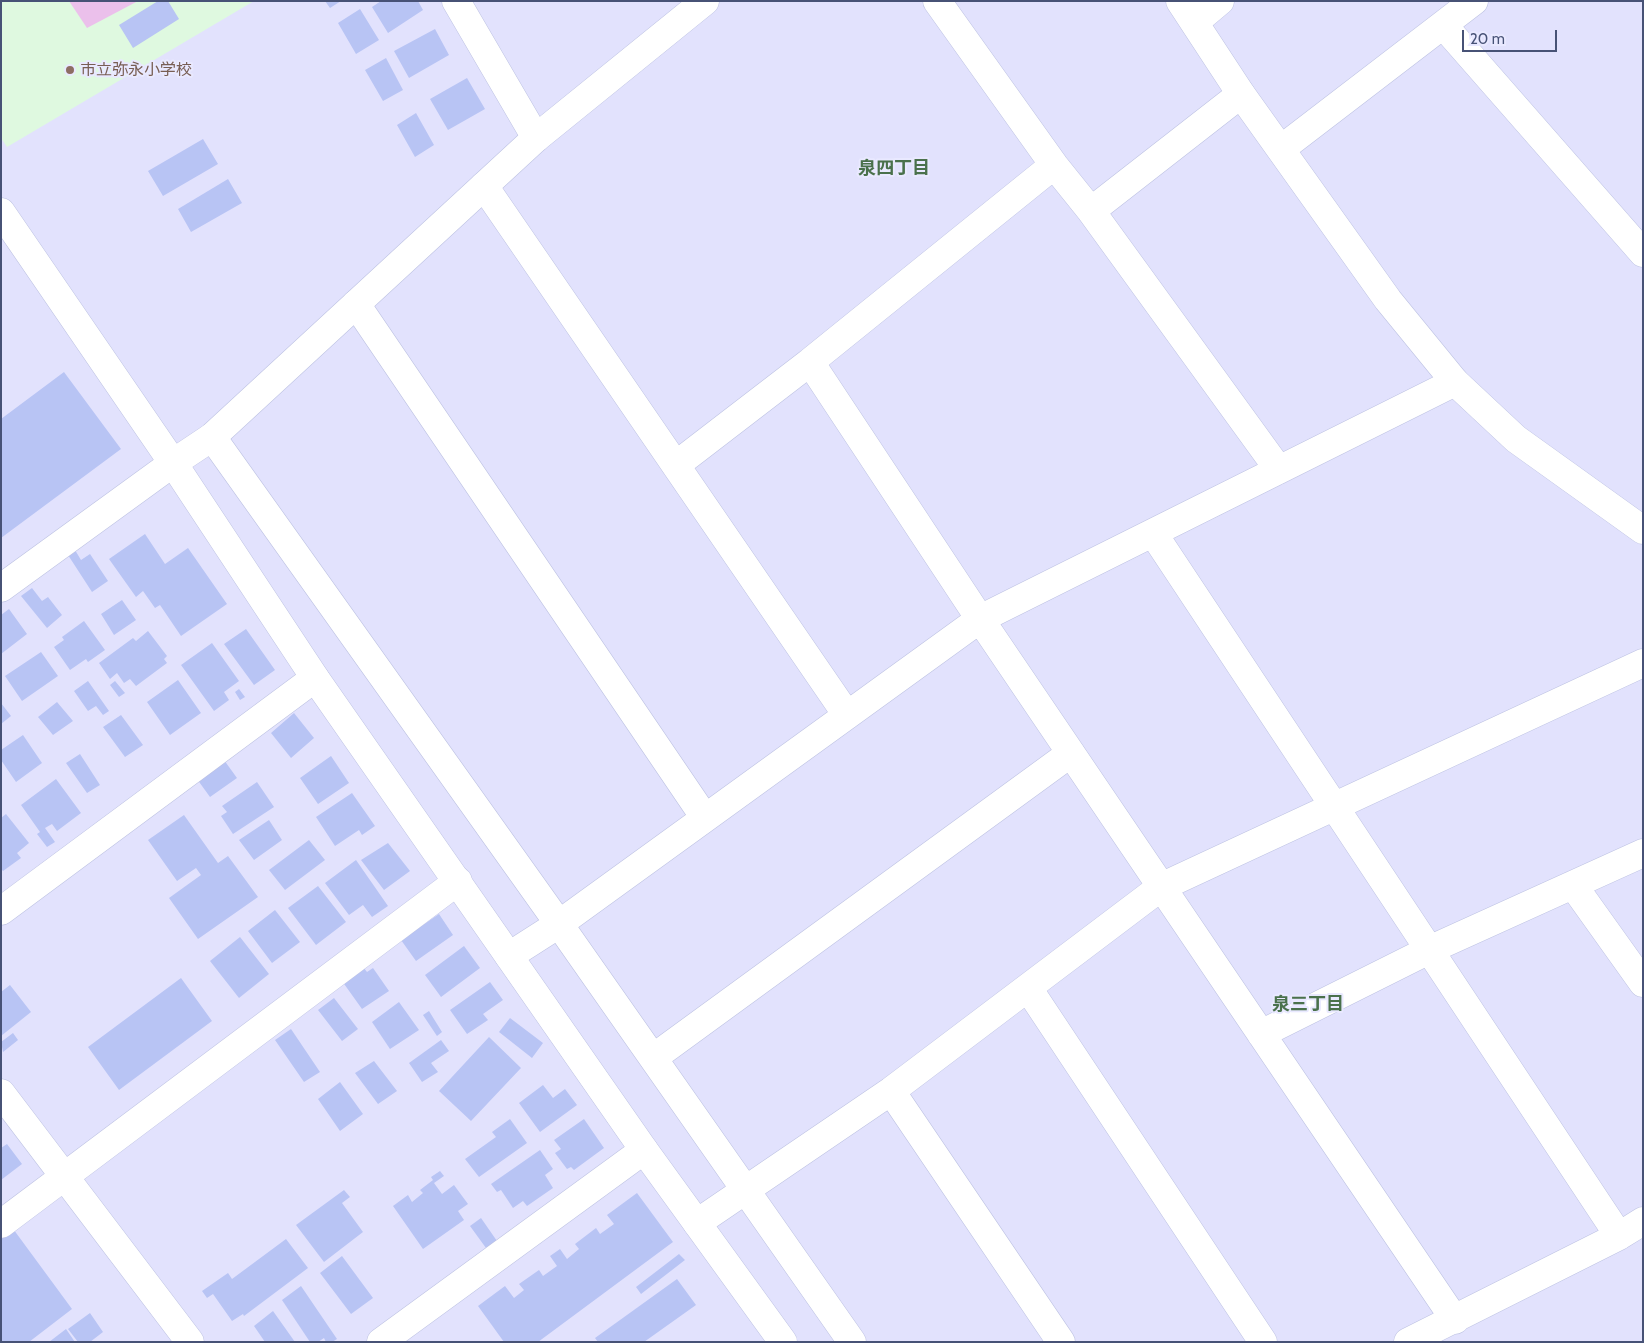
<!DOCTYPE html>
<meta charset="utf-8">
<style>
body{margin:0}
#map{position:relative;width:1644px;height:1343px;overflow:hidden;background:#e2e2fd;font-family:Cabin,sans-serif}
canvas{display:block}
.frame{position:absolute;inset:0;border:2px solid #475276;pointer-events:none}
.scale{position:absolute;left:1462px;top:30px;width:95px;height:22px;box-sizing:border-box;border:2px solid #475276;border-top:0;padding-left:6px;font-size:15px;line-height:18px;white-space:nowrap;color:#475276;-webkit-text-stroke:4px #e9e9ff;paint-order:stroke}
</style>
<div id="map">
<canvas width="1644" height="1343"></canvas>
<div class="frame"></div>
<div class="scale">20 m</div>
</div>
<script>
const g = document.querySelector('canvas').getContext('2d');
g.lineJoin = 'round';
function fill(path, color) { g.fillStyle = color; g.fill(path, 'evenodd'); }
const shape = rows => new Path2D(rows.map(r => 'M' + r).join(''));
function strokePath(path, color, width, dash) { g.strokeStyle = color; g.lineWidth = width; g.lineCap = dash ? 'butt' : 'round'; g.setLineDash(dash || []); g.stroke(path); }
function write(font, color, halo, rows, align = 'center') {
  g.font = font + ' Cabin,"Noto Sans JP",sans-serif'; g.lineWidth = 4; g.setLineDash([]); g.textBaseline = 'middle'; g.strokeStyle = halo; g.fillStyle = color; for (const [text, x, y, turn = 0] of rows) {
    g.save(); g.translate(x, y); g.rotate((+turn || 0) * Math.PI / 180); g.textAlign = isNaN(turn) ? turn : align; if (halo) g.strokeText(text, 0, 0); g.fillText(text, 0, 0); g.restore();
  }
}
const education = shape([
 [1,1,254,1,7,147,1,138]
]);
const green = shape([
 [69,1,138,1,87,28]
]);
const building = shape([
 [158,1,168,1,179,19,133,48,119,25],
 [325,1,341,1,330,8],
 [381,1,418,1,423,10,388,33,372,7],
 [360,9,379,40,356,54,338,23],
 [435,29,449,55,409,78,394,51],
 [386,58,403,90,383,101,365,70],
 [467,78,485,109,448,130,430,99],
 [416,113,434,145,415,157,397,125],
 [203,139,218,164,163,196,148,171],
 [228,179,242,203,191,232,178,209],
 [64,372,121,449,1,538,1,419],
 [145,534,165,564,188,548,227,604,181,636,160,605,155,608,143,591,136,597,109,559],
 [75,550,81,560,90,554,108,581,92,592,68,555],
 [32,588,42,601,48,597,62,615,47,628,21,596],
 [122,600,136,620,114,635,101,614],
 [9,609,27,634,1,654,1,615],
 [84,621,105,650,88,662,86,659,70,670,54,647,64,640,62,637],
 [246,629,275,670,254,685,224,644],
 [148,631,167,656,164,659,167,663,136,686,130,679,124,683,117,673,110,679,99,663,133,638,136,641],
 [212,643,239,681,224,692,229,700,214,711,181,665],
 [41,652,58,676,22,701,5,676],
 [178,680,201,713,170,735,147,702],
 [88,681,109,711,103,715,96,706,88,711,74,691],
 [115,681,125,693,119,697,110,685],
 [239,689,245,697,240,700,235,692],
 [57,702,73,721,53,735,38,717],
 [1,703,11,716,1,724],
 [294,713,314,738,291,758,271,733],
 [121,715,143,745,125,757,103,727],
 [23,735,42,763,16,782,1,760,1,750],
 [80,754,100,785,87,793,66,763],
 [331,756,349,783,318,804,300,778],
 [224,760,237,778,210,797,197,779],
 [56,779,81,813,57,831,52,824,45,828,55,842,47,847,37,834,40,832,21,805],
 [257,782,274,807,233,834,221,816,227,812,222,806],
 [352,793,375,826,362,835,359,830,335,846,316,817],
 [6,814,29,843,17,853,21,858,3,871,1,869,1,818],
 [184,815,218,863,228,856,258,897,198,939,169,898,201,875,196,868,177,881,148,840],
 [269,820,282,840,254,860,239,840],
 [309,840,325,860,285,890,269,870],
 [388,843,410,871,384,890,361,860],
 [356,860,388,906,372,917,363,905,349,915,325,883],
 [318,886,346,922,316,945,288,908],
 [275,910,300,942,272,963,248,931],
 [439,914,453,935,416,961,401,940],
 [240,937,269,974,239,998,210,961],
 [464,946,480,968,441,997,425,975],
 [363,967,367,972,373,968,389,991,362,1009,342,981],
 [181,978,212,1021,119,1090,88,1047],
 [490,982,503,1000,483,1014,488,1020,467,1034,450,1010],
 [10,985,31,1012,1,1036,1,992],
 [334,998,358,1029,342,1041,318,1010],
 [399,1002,419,1030,390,1049,372,1022],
 [429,1011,442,1032,437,1036,423,1015],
 [510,1018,543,1043,532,1058,499,1032],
 [291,1029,320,1072,304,1082,275,1040],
 [13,1033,18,1040,3,1052,1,1042],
 [489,1037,521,1068,471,1121,439,1091],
 [441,1040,449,1051,431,1063,438,1072,422,1082,409,1063],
 [374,1061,397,1091,378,1104,355,1073],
 [340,1082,363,1114,340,1131,318,1099],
 [543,1085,553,1098,565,1089,577,1105,540,1132,519,1103],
 [510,1119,527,1143,479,1177,465,1159,496,1137,492,1132],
 [584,1119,604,1148,574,1170,571,1167,567,1169,555,1153,561,1149,554,1140],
 [7,1144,22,1164,1,1180,1,1148],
 [540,1150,553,1169,545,1175,553,1188,527,1206,523,1201,513,1208,501,1190,497,1192,491,1184],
 [440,1171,444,1176,434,1183,442,1194,454,1185,468,1204,458,1211,464,1220,423,1249,393,1206,408,1195,412,1202,423,1193,420,1190,433,1180,431,1177],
 [344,1190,350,1197,342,1203,363,1232,324,1262,296,1225],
 [637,1193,673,1242,538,1342,504,1342,478,1306,505,1286,514,1298,524,1290,519,1284,539,1270,543,1276,557,1266,550,1256,560,1249,567,1259,579,1249,575,1244,596,1228,600,1234,614,1224,607,1215],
 [481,1218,497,1241,486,1248,470,1226],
 [11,1226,72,1309,29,1342,1,1342,1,1233],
 [286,1239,308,1268,244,1316,243,1314,232,1321,213,1294,207,1298,202,1291,228,1273,232,1279],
 [679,1254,685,1260,641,1294,636,1287],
 [342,1256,373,1298,351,1314,320,1273],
 [677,1279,696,1305,644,1342,598,1342,595,1338],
 [301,1286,337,1339,332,1342,326,1342,324,1338,318,1342,310,1342,282,1300],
 [273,1311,295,1342,265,1342,254,1326],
 [90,1313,103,1332,90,1342,78,1342,68,1329],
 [66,1329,75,1342,49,1342]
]);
const minor = shape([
 [456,1,536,138],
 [937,1,1054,165,1091,211,1279,470],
 [1195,22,1220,1],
 [1444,26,1643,253],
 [1281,149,1474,1],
 [484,186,847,715],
 [1091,211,1241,94],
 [356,304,705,818],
 [810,362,980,619,1455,1320],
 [212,437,559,924,852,1342],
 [676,465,810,362,1054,165],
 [1153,533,1619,1236],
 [1,588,173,463],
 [1573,885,1643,983],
 [1,911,315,678],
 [509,956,559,924,980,619,1455,382],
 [1028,988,1263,1342],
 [1261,1034,1429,950,1643,853],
 [653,1058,1071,753],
 [891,1091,1061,1342],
 [1,1093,190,1342],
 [697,1223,891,1091,1161,887,1643,663],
 [1,1224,458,881],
 [381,1342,644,1150],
 [1408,1342,1619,1236,1643,1221]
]);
const tertiary = shape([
 [1180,1,1241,94,1388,300,1455,382,1516,439,1643,530],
 [1,212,173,463,315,678,644,1150,783,1342],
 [173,463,212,437,536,138,705,1]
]);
const markers = [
 [70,70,5,"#8d6e63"]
];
const educationNames = [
 ["市立弥永小学校",80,70]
];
const neighbourhoodNames = [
 ["泉四丁目",894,169],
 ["泉三丁目",1308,1005]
];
fill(education, '#dff9e0');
fill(green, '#ebc0eb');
fill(building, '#b8c4f4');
strokePath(minor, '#bdc2e2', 29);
strokePath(tertiary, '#bdc2e2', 29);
strokePath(minor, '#fff', 28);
strokePath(tertiary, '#fff', 28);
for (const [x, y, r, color] of markers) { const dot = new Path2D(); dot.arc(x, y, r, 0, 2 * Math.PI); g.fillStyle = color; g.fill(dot); strokePath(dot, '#e9e9ff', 2); }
write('16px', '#785e54', '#e9e9ff', educationNames, 'left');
write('bold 18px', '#4a714c', '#e9e9ff', neighbourhoodNames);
</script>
